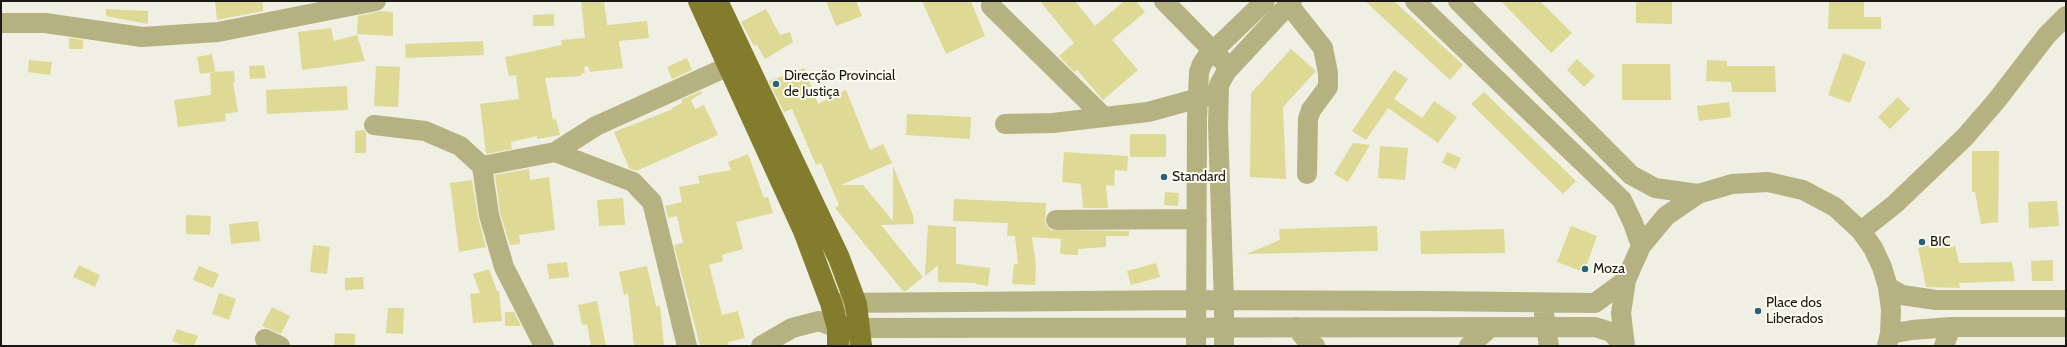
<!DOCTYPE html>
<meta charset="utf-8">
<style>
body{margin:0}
#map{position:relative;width:2067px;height:347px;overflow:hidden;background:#efefe3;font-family:Cabin,sans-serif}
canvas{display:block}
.frame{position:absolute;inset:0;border:2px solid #191814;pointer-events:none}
</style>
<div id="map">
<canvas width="2067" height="347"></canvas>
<div class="frame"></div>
</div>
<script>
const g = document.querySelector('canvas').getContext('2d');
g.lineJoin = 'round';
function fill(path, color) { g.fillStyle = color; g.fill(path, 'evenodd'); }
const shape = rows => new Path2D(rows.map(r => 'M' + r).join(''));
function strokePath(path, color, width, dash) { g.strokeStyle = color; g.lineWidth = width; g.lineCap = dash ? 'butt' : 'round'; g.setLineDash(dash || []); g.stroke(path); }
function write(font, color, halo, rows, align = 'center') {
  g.font = font + ' Cabin,sans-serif'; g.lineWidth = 4; g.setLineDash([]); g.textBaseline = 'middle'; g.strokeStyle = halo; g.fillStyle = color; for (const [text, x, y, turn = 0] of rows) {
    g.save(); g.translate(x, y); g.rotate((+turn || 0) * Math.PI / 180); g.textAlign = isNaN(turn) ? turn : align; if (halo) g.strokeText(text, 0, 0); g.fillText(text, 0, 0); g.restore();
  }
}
const building = shape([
 [215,1,263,1,263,11,217,20],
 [581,1,604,1,607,25,647,21,649,38,619,41,623,68,590,72,588,66,584,67,585,73,581,74,581,76,545,78,553,120,556,119,560,135,537,139,537,136,511,142,512,149,486,154,480,104,519,99,516,75,509,76,505,57,562,45,561,40,585,38],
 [826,1,856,1,862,16,836,26],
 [922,1,971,1,985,36,946,54],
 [1040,1,1075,1,1095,26,1124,1,1136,1,1145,12,1112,40,1138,70,1103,100,1077,70,1074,72,1059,56,1074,43],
 [1365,1,1394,1,1463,65,1450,80],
 [1501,1,1540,1,1572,33,1551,53],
 [1636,1,1672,1,1672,24,1636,23],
 [1829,1,1864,1,1864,17,1881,17,1881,29,1828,29],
 [106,9,148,11,148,24,106,16],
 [766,9,780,35,790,32,793,42,765,59,757,45,754,46,741,22],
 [381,11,393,12,393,36,357,34,358,16],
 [554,14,554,26,533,26,533,15],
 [331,28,334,41,357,35,365,61,302,70,298,32],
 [69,38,83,40,83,49,69,49],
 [483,41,484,55,406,58,405,44],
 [1291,49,1316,71,1283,107,1286,179,1250,177,1251,93],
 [1843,53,1866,62,1850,103,1828,95],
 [212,54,215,72,200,74,197,57],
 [687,58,692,70,672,79,667,67],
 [1577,59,1595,76,1584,87,1567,70],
 [29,60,52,62,50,75,28,72],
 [1707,60,1727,61,1727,66,1775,66,1776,92,1732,92,1731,82,1706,81],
 [1622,64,1670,64,1671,100,1622,100],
 [264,65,266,78,250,79,249,66],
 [376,66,400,67,398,107,374,106],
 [804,68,818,104,846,90,870,150,883,144,892,163,841,185,863,185,893,221,893,166,913,215,914,224,881,225,923,277,906,291,903,291,835,208,839,205,821,163,816,165,792,109,784,112,770,84,769,81],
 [1394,70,1408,79,1394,99,1422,118,1434,101,1457,117,1438,143,1388,108,1366,140,1352,131],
 [234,71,235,82,233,82,238,112,225,114,226,121,178,127,174,100,211,95,210,72],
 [347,86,348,110,267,114,266,90],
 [701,91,702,93,691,100,695,109,704,105,718,135,636,171,629,168,614,132,673,109,672,108,682,103,681,100],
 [1484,92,1576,181,1563,194,1471,104],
 [1898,97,1910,109,1890,129,1878,117],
 [1729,102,1731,117,1699,121,1697,106],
 [907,114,971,117,970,139,906,135],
 [364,130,366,133,366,153,355,153,355,131],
 [1130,134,1166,134,1166,157,1130,157],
 [1353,143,1370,145,1348,182,1334,174],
 [1380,146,1408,148,1405,180,1378,178],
 [1972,151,1999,151,1998,222,1981,224,1975,192,1972,192],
 [1064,152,1128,156,1127,171,1115,170,1114,186,1106,185,1108,208,1083,208,1081,184,1062,182],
 [1447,152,1461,158,1456,169,1442,163],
 [748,154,764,198,768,197,773,213,736,222,743,249,722,255,723,261,709,265,722,315,738,311,745,338,728,342,729,346,700,346,674,245,683,243,677,216,668,218,665,206,682,202,679,187,700,183,698,176,731,170,728,162],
 [529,169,530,180,549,177,555,230,519,235,520,244,510,245,500,213,495,175],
 [472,180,478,217,486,247,459,252,450,183],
 [1165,192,1179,193,1178,206,1164,205],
 [623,198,625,225,599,226,597,200],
 [954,199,1046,203,1045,224,1051,230,1129,231,1129,236,1106,236,1106,247,1078,249,1078,255,1060,254,1061,239,1032,237,1036,265,1035,285,1012,284,1014,264,1018,264,1015,236,1007,236,1008,223,953,221],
 [2057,201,2059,226,2029,228,2028,202],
 [186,215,211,216,210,235,186,234],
 [258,221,260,241,231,244,229,224],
 [928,225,956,227,956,264,990,268,988,286,976,284,976,283,938,282,938,265,925,276],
 [1377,226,1378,251,1246,254,1280,240,1279,229],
 [1571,226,1597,236,1584,272,1557,262],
 [1504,229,1505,253,1421,254,1420,231],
 [1949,241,1951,247,1955,246,1959,263,2012,262,2015,281,1959,283,1960,288,1926,287,1918,248],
 [313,245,330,247,327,274,310,272],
 [2053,260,2053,281,2032,281,2031,261],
 [567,262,569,277,549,279,547,264],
 [1156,263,1160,277,1131,285,1127,271],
 [79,265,100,275,95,287,73,277],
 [199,266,219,274,213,288,193,280],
 [647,266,656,306,660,306,664,346,634,346,628,294,624,295,619,272],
 [489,269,497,291,499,291,502,321,473,323,470,294,480,293,473,274],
 [363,277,364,289,345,290,345,278],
 [219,293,236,299,229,320,212,314],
 [597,301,606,346,591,346,587,324,582,325,578,305],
 [272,307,290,316,281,334,262,326],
 [388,308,404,308,403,334,386,333],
 [505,312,514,312,521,326,505,326],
 [177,329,198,336,194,346,185,346,172,341],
 [335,333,355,334,355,346,334,346]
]);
const minor = shape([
 [1164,1,1223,61],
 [1415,1,1622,200,1633,223,1641,246],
 [1458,1,1631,175,1655,188,1698,194],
 [1289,5,1323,48,1328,73,1328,87,1311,110,1308,119,1307,174],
 [991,6,1104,117,1148,112,1210,95],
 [1,23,45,23,142,37,218,32,376,1],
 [1005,124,1053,123,1104,117],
 [374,125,425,131,460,146,482,166,489,215,504,267,544,346],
 [555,152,633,182,652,202,687,346],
 [482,166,555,152,596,126,729,66],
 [1056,220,1197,219],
 [1861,231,1895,204,1965,137,1997,100,2047,35,2066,16],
 [1888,287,1902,295,1936,300,2066,300],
 [840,303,1198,300,1430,301,1595,303,1626,280],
 [1544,314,1549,346],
 [1296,327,1308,342,1315,346],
 [1890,334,1912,330,1951,327,2066,327],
 [265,339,280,346],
 [761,346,792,328,819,321,838,328,1595,327,1611,332,1624,346],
 [1196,346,1197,119,1199,72,1202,64,1206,58,1265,1],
 [1224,346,1224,301,1218,127,1219,85,1226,72,1292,1],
 [1469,346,1491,327],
 [1625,346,1621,313,1626,280,1641,246,1666,216,1698,194,1732,184,1768,182,1803,190,1835,207,1861,231,1873,248,1882,267,1888,287,1891,310,1890,334,1887,346],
 [1944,346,1951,327]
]);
const major = shape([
 [699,1,804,231,831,303,838,328,838,346],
 [717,1,839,258,856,304,861,346]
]);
const markers = [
 [776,84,4,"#27617a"],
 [1164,177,4,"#27617a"],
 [1922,242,4,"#27617a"],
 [1585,269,4,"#27617a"],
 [1758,311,4,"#27617a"]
];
const poiNames = [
 ["Direcção Provincial",784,76],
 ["de Justiça",784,92],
 ["Standard",1172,177],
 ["BIC",1930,242],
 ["Moza",1593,269],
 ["Place dos",1766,303],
 ["Liberados",1766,319]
];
fill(building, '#ded995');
strokePath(minor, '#b5b180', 20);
strokePath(major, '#837c2c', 22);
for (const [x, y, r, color] of markers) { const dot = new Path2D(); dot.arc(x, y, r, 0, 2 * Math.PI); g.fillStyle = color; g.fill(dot); strokePath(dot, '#fdfcf0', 1.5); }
write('14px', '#191814', '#fdfcf0', poiNames, 'left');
</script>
